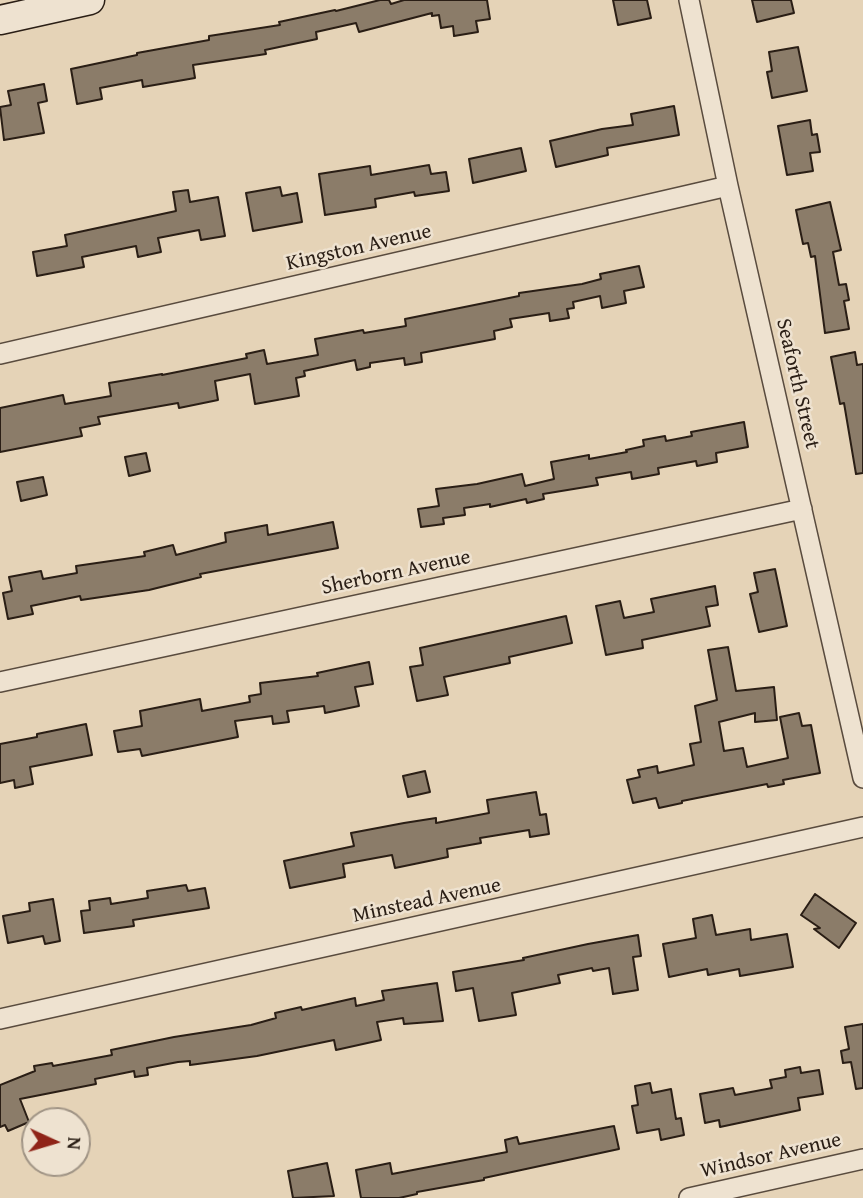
<!DOCTYPE html>
<style>
body{margin:0}
#map{position:relative;width:863px;height:1198px;overflow:hidden;background:#e5d3b7;font-family:"Gentium Book Plus",serif}
canvas{display:block}
.north{position:absolute;left:21px;top:1107px;width:70px;height:70px;box-sizing:border-box;background:#eee2d0;border:2px solid #a09485;border-radius:50%;rotate:94deg;font-size:19px;font-weight:700;line-height:28px;text-align:center;color:#2a1e15}
.north::after{content:'';display:block;margin:auto;width:24px;height:32px;background:#8f2418;clip-path:polygon(50% 0,100% 100%,50% 72%,0 100%)}
</style>
<div id="map">
<canvas width="863" height="1198"></canvas>
<div class="north">N</div>
</div>
<script>
const g = document.querySelector('canvas').getContext('2d');
g.lineJoin = 'round';
function fill(path, color) { g.fillStyle = color; g.fill(path, 'evenodd'); }
const shape = rows => new Path2D(rows.map(r => 'M' + r).join(''));
function strokePath(path, color, width, dash) { g.strokeStyle = color; g.lineWidth = width; g.lineCap = dash ? 'butt' : 'round'; g.setLineDash(dash || []); g.stroke(path); }
function write(font, color, halo, rows, align = 'center') {
  g.font = font + ' "Gentium Book Plus",serif'; g.lineWidth = 5; g.setLineDash([]); g.textBaseline = 'middle'; g.strokeStyle = halo; g.fillStyle = color; for (const [text, x, y, turn = 0] of rows) {
    g.save(); g.translate(x, y); g.rotate((+turn || 0) * Math.PI / 180); g.textAlign = isNaN(turn) ? turn : align; if (halo) g.strokeText(text, 0, 0); g.fillText(text, 0, 0); g.restore();
  }
}
const building = shape([
 [380,0,389,0,391,4,404,0,487,0,490,19,476,21,478,32,454,36,453,26,441,28,439,15,432,16,432,13,359,32,356,23,316,32,317,39,265,50,266,54,193,65,195,78,143,87,142,80,100,88,102,99,77,104,71,69,137,55,137,53,209,40,209,36,280,25,279,22,335,10,336,11,380,0],
 [613,0,647,0,651,18,618,25,613,0],
 [752,0,791,0,794,13,757,22,752,0],
 [798,47,807,91,772,98,767,72,772,71,769,52,798,47],
 [44,84,47,101,38,103,44,133,4,140,0,107,11,105,8,91,44,84],
 [674,106,679,135,607,148,608,155,556,167,550,141,602,129,633,125,631,114,674,106],
 [810,120,812,135,817,134,820,152,810,153,813,171,787,175,778,126,810,120],
 [521,148,526,171,473,183,469,159,521,148],
 [429,165,431,174,446,172,449,191,415,196,414,192,375,199,376,207,325,215,319,174,370,166,371,175,429,165],
 [280,187,282,196,297,193,302,222,253,231,246,193,280,187],
 [188,190,190,202,218,197,225,236,201,240,199,230,158,238,161,252,138,257,136,246,82,257,84,267,37,276,33,252,67,246,65,235,176,211,173,192,188,190],
 [830,202,841,250,833,252,839,285,846,284,849,300,844,301,849,329,825,333,815,256,811,257,808,243,803,244,796,210,830,202],
 [639,266,644,287,624,291,626,303,602,308,600,296,573,302,574,308,567,309,569,318,550,321,549,313,510,319,512,327,494,331,495,339,421,353,422,362,405,365,404,358,370,363,370,367,357,370,355,360,304,371,305,376,296,378,299,396,255,404,250,374,215,381,218,400,179,408,178,403,98,417,100,424,80,428,82,436,0,452,0,408,63,395,65,404,111,396,109,383,162,374,162,375,247,358,246,354,264,350,267,364,318,355,315,339,363,330,364,333,406,326,405,319,519,296,519,293,582,284,601,279,600,274,639,266],
 [855,352,857,365,863,364,863,473,856,474,844,403,840,404,831,357,855,352],
 [744,422,748,447,716,453,717,462,697,466,696,461,658,468,659,474,632,479,631,472,596,478,598,485,543,494,544,499,527,503,526,499,490,507,490,504,464,508,465,515,443,518,444,524,421,527,418,509,439,506,436,489,477,484,522,474,525,486,554,479,551,462,589,455,589,459,627,452,626,450,644,446,643,440,665,436,666,441,692,436,691,432,744,422],
 [146,453,150,471,129,476,125,457,146,453],
 [43,477,47,495,21,501,17,482,43,477],
 [333,522,338,548,200,574,201,577,149,590,81,600,80,596,31,606,33,614,8,619,3,593,12,591,9,577,41,571,43,579,77,573,76,566,145,556,144,552,173,545,176,555,226,542,225,533,267,525,268,535,333,522],
 [775,569,787,626,759,632,750,594,758,592,754,573,775,569],
 [715,586,718,605,706,607,710,626,642,640,643,648,606,655,596,606,620,601,624,618,654,612,651,599,715,586],
 [566,616,572,643,509,657,510,663,444,677,448,695,417,701,410,667,423,665,420,648,566,616],
 [728,647,736,691,774,687,777,720,755,722,755,713,719,722,724,751,743,748,747,767,788,758,780,717,799,713,802,726,811,725,820,773,783,780,784,784,768,787,767,784,682,801,682,803,659,808,656,798,633,803,627,780,640,777,638,770,657,766,658,773,694,765,690,744,701,742,695,706,717,700,708,650,728,647],
 [369,662,373,684,355,687,359,706,325,713,324,706,287,711,289,722,273,724,272,716,235,721,238,737,142,756,140,749,118,752,114,731,142,726,140,711,200,699,202,711,250,702,249,696,261,694,260,683,318,676,317,673,369,662],
 [86,724,92,755,30,767,33,784,15,788,14,780,0,783,0,744,37,737,37,734,86,724],
 [425,771,430,792,408,797,403,776,425,771],
 [536,792,540,815,546,814,549,834,530,837,529,830,480,838,481,843,447,849,448,857,395,868,392,855,343,864,345,877,290,888,284,861,354,846,351,833,404,823,436,818,436,823,489,813,487,800,536,792],
 [186,885,188,891,205,888,209,908,133,920,134,926,84,933,81,911,90,910,89,901,110,898,111,904,148,898,147,891,186,885],
 [815,894,856,923,839,948,814,929,820,928,801,915,815,894],
 [53,899,60,941,45,944,43,936,8,943,3,916,30,911,29,903,53,899],
 [712,915,716,935,750,929,751,940,787,934,793,967,740,976,739,969,708,975,707,969,669,977,663,944,696,938,693,919,712,915],
 [638,935,641,956,633,957,638,990,613,994,609,968,593,971,592,968,558,975,560,983,512,993,516,1015,479,1021,473,988,456,991,453,972,524,960,523,958,588,944,638,935],
 [437,983,443,1021,404,1024,403,1018,377,1022,381,1040,336,1050,334,1040,257,1056,190,1065,190,1061,178,1062,147,1068,148,1075,135,1077,134,1071,95,1079,96,1084,20,1099,29,1122,8,1131,5,1125,0,1127,0,1085,35,1071,34,1066,52,1063,53,1066,112,1055,111,1050,174,1037,251,1025,276,1018,275,1013,301,1007,302,1010,355,998,356,1006,384,1000,382,991,437,983],
 [863,1024,863,1088,856,1089,851,1062,843,1063,841,1051,849,1049,845,1027,863,1024],
 [800,1067,801,1073,819,1070,823,1094,798,1098,800,1110,720,1127,719,1120,705,1123,700,1094,733,1088,735,1095,772,1088,770,1080,786,1077,785,1070,800,1067],
 [650,1083,652,1093,671,1089,676,1119,681,1118,684,1135,661,1140,659,1129,637,1133,632,1106,638,1105,635,1086,650,1083],
 [614,1126,619,1149,484,1178,484,1180,417,1192,417,1194,399,1198,361,1198,356,1170,390,1163,392,1174,507,1152,505,1140,517,1137,519,1144,614,1126],
 [327,1163,334,1196,293,1198,288,1171,327,1163]
]);
const minor = shape([
 [689,0,728,186,863,778],
 [0,354,728,186],
 [0,682,802,509],
 [0,1019,863,827],
 [689,1198,863,1159]
]);
const secondary = shape([
 [0,20,90,0]
]);
const streetNames = [
 ["Kingston Avenue",359,248,-13],
 ["Seaforth Street",797,384,77],
 ["Sherborn Avenue",396,573,-12],
 ["Minstead Avenue",427,901,-12],
 ["Windsor Avenue",771,1156,-13]
];
fill(building, '#8b7c69');
strokePath(building, '#2a1e15', 2);
strokePath(minor, '#594b3e', 22);
strokePath(secondary, '#2a1e15', 31);
strokePath(minor, '#eee2d0', 19);
strokePath(secondary, '#eee2d0', 28);
write('21px', '#2a1e15', '#eee2d0', streetNames);
</script>
